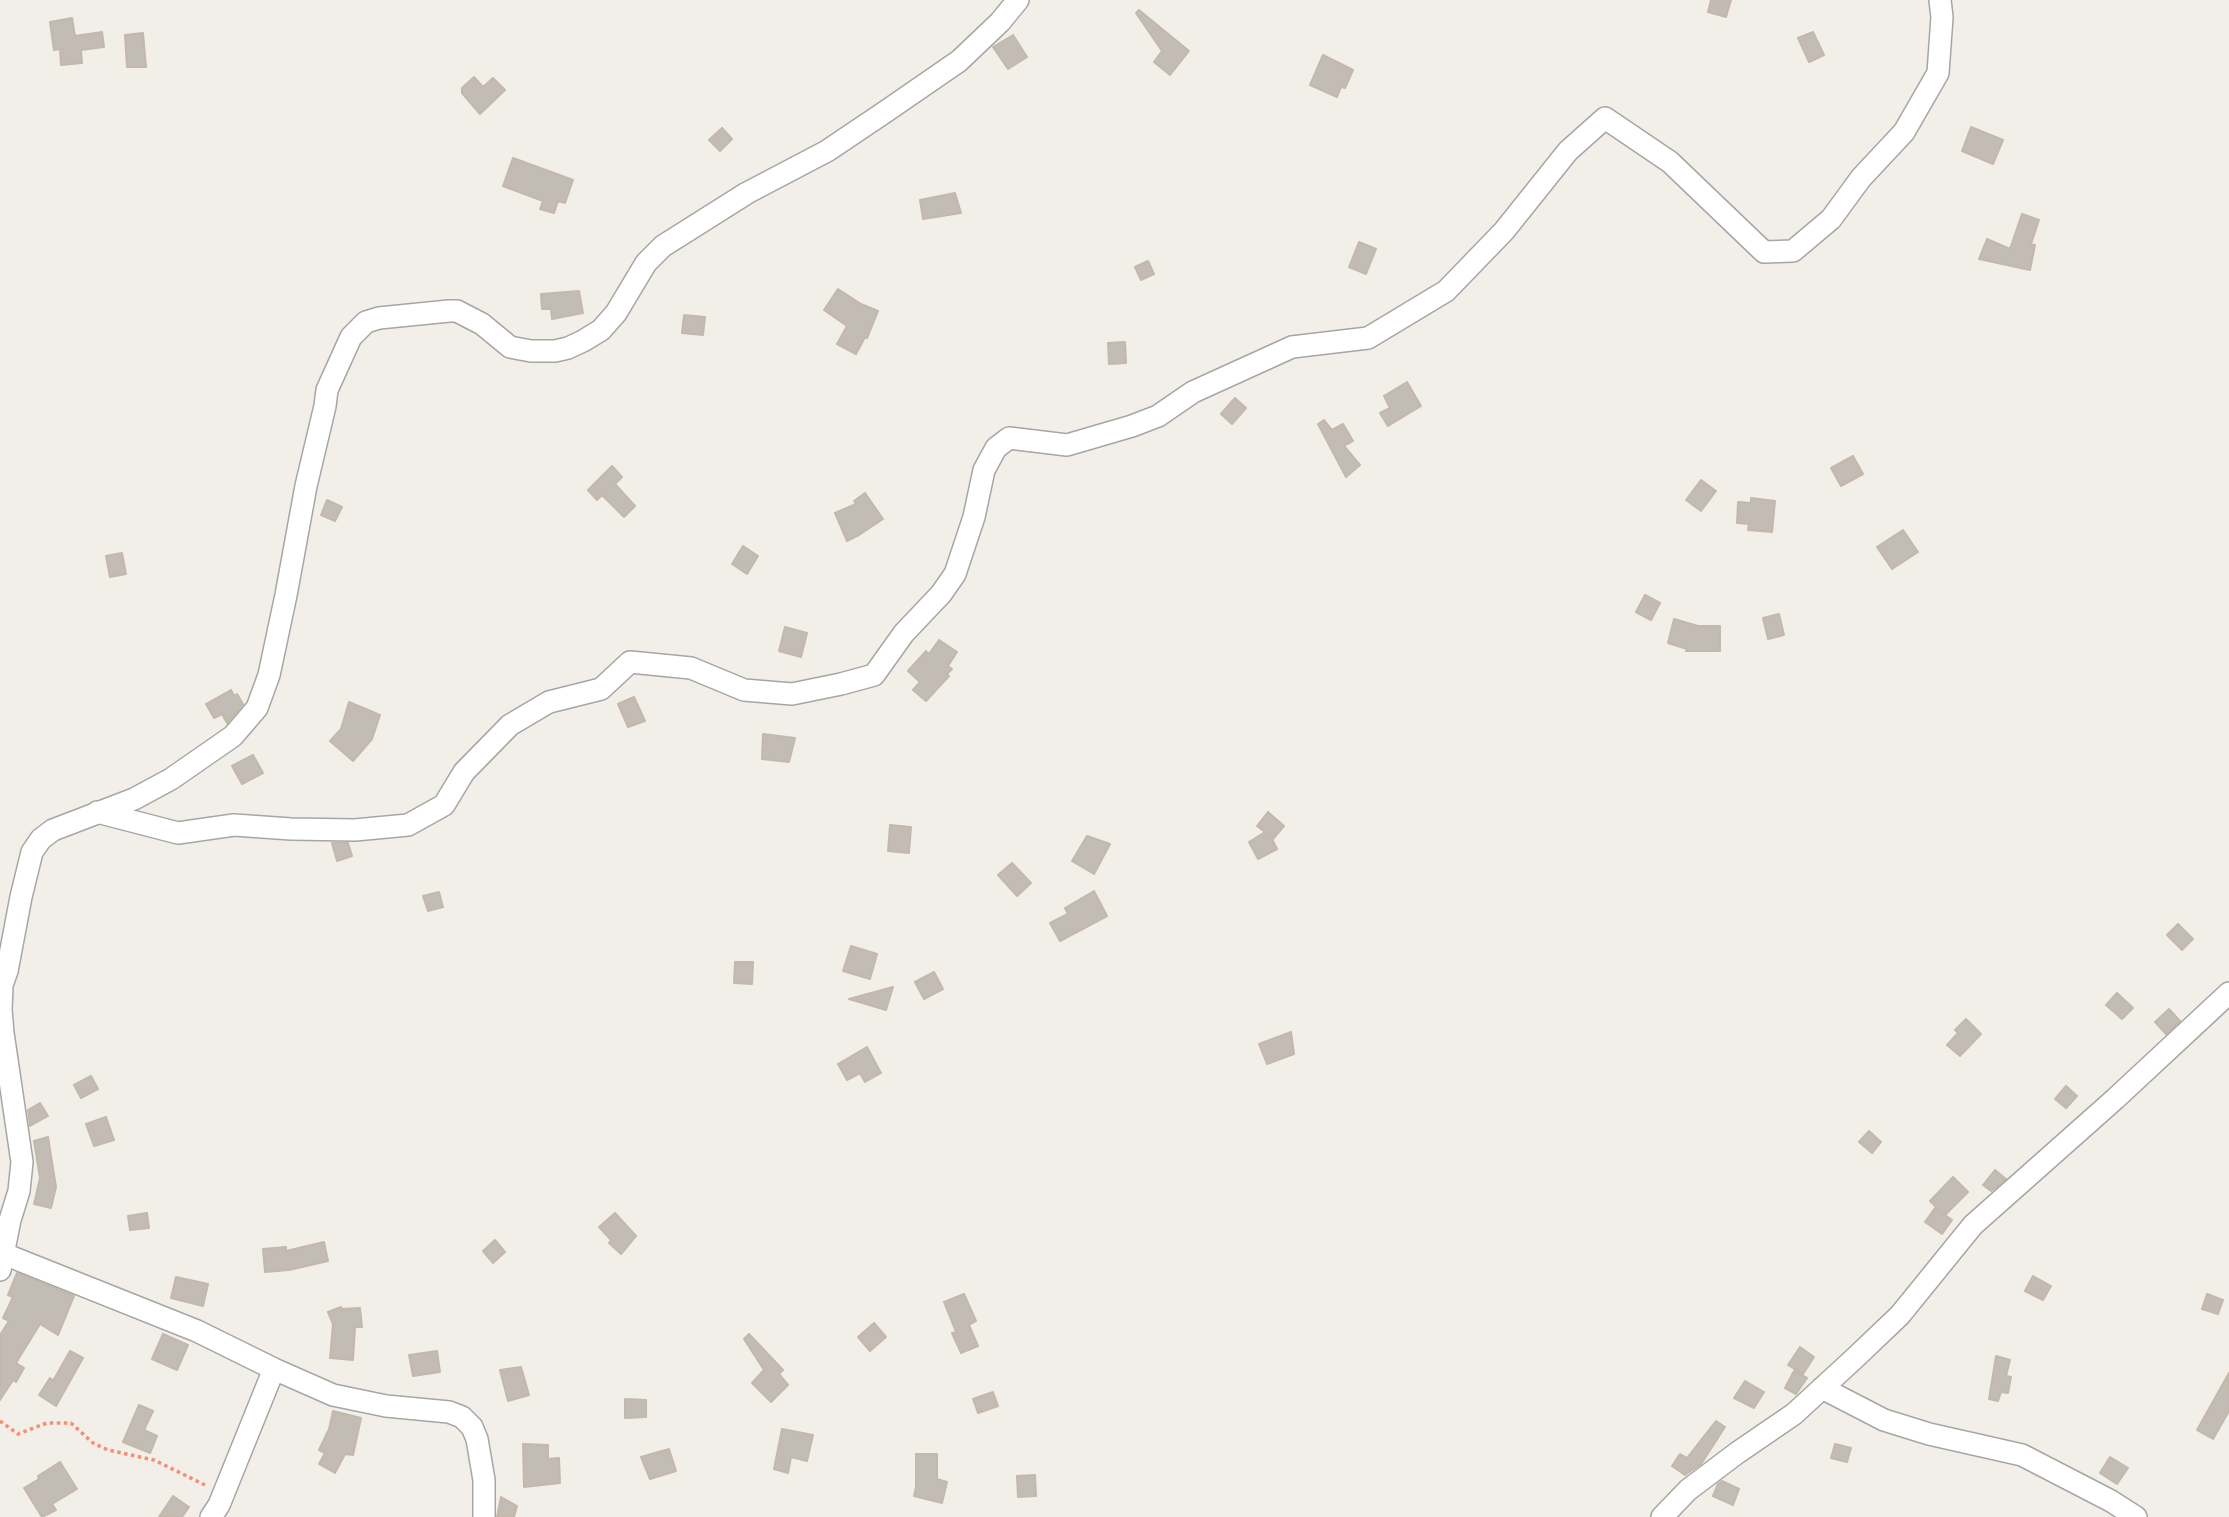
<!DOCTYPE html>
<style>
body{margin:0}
canvas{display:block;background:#f2efe9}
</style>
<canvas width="2229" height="1517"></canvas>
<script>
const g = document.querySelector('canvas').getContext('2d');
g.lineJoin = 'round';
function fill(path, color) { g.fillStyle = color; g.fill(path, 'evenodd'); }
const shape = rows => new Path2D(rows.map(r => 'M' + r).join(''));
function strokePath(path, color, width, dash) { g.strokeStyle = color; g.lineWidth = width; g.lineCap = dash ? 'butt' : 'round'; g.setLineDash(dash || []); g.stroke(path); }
const building = shape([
 [1711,0,1731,0,1726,17,1708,12,1711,0],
 [1139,10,1189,51,1170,75,1154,62,1162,51,1136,13,1139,10],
 [72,18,75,36,102,32,104,47,81,50,82,63,61,65,60,49,54,50,50,22,72,18],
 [1813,32,1824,55,1809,62,1798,38,1813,32],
 [143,33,146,67,127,67,125,35,143,33],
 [1013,35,1027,57,1008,69,993,47,1013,35],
 [1323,55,1353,70,1345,88,1341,87,1337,97,1310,85,1323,55],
 [474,77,483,87,493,78,505,90,480,114,462,93,462,88,474,77],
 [1971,127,2003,140,1993,164,1962,151,1971,127],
 [722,128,732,139,720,151,709,140,722,128],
 [513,158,573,180,565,203,558,201,554,213,540,209,543,201,503,186,513,158],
 [955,193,961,213,923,219,920,200,955,193],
 [2022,214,2039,220,2031,244,2035,245,2030,270,1979,259,1987,239,2010,249,2022,214],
 [1359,242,1376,249,1366,274,1349,267,1359,242],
 [1148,261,1154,274,1141,280,1135,267,1148,261],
 [838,289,861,304,878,311,867,338,865,337,856,354,837,344,847,326,824,310,838,289],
 [579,291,583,313,552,319,551,309,542,309,541,294,579,291],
 [684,315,705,317,703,335,682,333,684,315],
 [1125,342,1126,363,1109,364,1108,343,1125,342],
 [1407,382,1421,406,1388,426,1380,413,1390,408,1384,396,1407,382],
 [1235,398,1246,408,1232,424,1221,414,1235,398],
 [1324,420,1332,430,1343,424,1353,441,1344,446,1360,465,1346,477,1318,424,1324,420],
 [1853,456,1863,474,1841,486,1831,468,1853,456],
 [612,466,622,477,615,484,635,506,624,517,602,495,597,500,588,490,612,466],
 [1701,480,1716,491,1701,511,1686,500,1701,480],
 [865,493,883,519,859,535,847,541,835,513,856,504,854,501,865,493],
 [1751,498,1775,501,1772,532,1748,530,1749,524,1737,523,1738,502,1751,503,1751,498],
 [327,500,342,507,335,521,321,515,327,500],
 [1903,530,1918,552,1892,569,1877,547,1903,530],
 [743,546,758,556,747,574,732,564,743,546],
 [122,553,126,574,110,577,106,556,122,553],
 [1645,595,1660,603,1651,620,1636,612,1645,595],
 [1779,614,1784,635,1768,639,1763,618,1779,614],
 [1674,619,1698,626,1720,626,1720,651,1686,651,1687,649,1668,643,1674,619],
 [785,627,807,633,801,657,779,651,785,627],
 [939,640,957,652,948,666,952,669,947,674,949,676,926,701,913,690,920,682,908,671,926,651,929,654,939,640],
 [231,690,234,696,237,694,243,704,227,723,222,714,214,718,206,704,231,690],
 [634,697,645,721,628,727,618,704,634,697],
 [349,702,380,715,372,739,353,761,330,741,341,729,349,702],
 [763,734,795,738,789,762,762,759,763,734],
 [253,755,263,773,242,784,232,766,253,755],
 [1268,812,1284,826,1273,839,1271,837,1277,849,1258,859,1249,842,1265,832,1257,826,1268,812],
 [890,825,911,827,909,853,888,851,890,825],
 [1087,836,1110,844,1094,874,1072,861,1087,836],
 [332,843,348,843,352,856,337,861,332,843],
 [1012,863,1031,883,1017,896,998,875,1012,863],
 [1094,891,1107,916,1060,941,1050,923,1068,914,1065,908,1094,891],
 [439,892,443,907,428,911,423,896,439,892],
 [2178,924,2193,939,2182,950,2167,935,2178,924],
 [851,946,877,954,870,979,843,971,851,946],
 [735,962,753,962,752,984,734,983,735,962],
 [934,972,943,989,924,999,915,982,934,972],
 [893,987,886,1010,849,999,893,987],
 [2117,993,2133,1008,2122,1019,2106,1005,2117,993],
 [2169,1009,2180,1021,2166,1034,2155,1022,2169,1009],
 [1966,1019,1981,1034,1960,1056,1947,1045,1958,1033,1955,1030,1966,1019],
 [1291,1032,1294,1054,1267,1064,1259,1044,1291,1032],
 [867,1047,881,1073,865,1082,860,1073,847,1080,838,1064,867,1047],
 [91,1076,98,1089,81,1098,74,1085,91,1076],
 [2066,1086,2077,1096,2066,1108,2055,1099,2066,1086],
 [40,1103,48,1116,30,1126,28,1110,40,1103],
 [106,1117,114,1140,94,1146,86,1124,106,1117],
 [1869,1131,1881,1142,1872,1153,1859,1142,1869,1131],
 [48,1137,56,1187,51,1208,34,1204,40,1178,34,1141,48,1137],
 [1995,1170,2006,1179,1991,1191,1983,1185,1995,1170],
 [1953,1177,1968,1192,1945,1215,1952,1220,1942,1234,1925,1222,1935,1208,1942,1213,1930,1201,1953,1177],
 [147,1213,149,1228,130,1230,128,1216,147,1213],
 [615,1213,636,1236,621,1254,609,1243,611,1240,599,1227,615,1213],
 [495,1240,505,1252,493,1263,483,1251,495,1240],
 [324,1242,328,1261,289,1270,265,1272,263,1249,286,1247,286,1251,324,1242],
 [17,1273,74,1296,58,1335,40,1324,16,1363,24,1368,16,1382,13,1380,0,1400,0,1335,9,1321,3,1318,13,1297,8,1295,17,1273],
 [2033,1276,2051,1286,2043,1300,2025,1291,2033,1276],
 [176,1277,208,1284,203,1306,171,1298,176,1277],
 [964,1294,976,1321,969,1325,978,1346,961,1353,952,1333,956,1332,944,1302,964,1294],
 [2207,1294,2223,1300,2218,1314,2202,1309,2207,1294],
 [341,1307,342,1309,360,1308,362,1327,355,1327,353,1360,330,1358,333,1324,328,1312,341,1307],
 [874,1323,886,1337,870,1351,858,1337,874,1323],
 [163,1334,188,1345,177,1370,152,1359,163,1334],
 [749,1334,783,1370,779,1374,788,1385,771,1402,752,1383,764,1370,744,1339,749,1334],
 [1800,1347,1814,1357,1803,1374,1788,1365,1800,1347],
 [70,1351,83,1358,56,1406,39,1395,50,1378,53,1381,70,1351],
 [437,1351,440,1372,413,1376,409,1355,437,1351],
 [1996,1356,2010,1360,2006,1376,2011,1377,2008,1393,2001,1392,1998,1401,1989,1399,1996,1356],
 [521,1367,529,1395,508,1401,500,1370,521,1367],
 [1794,1371,1807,1378,1796,1394,1785,1388,1794,1371],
 [2229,1373,2229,1411,2213,1439,2197,1430,2229,1373],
 [1745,1381,1764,1392,1754,1408,1734,1398,1745,1381],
 [993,1392,998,1406,978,1413,973,1399,993,1392],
 [625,1399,646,1400,646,1417,625,1418,625,1399],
 [139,1405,153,1411,144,1430,157,1436,150,1453,123,1442,139,1405],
 [333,1411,361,1418,353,1455,345,1454,335,1473,319,1464,325,1453,319,1450,329,1429,333,1411],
 [1716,1421,1725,1427,1701,1464,1685,1475,1672,1466,1680,1454,1687,1458,1716,1421],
 [782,1429,813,1435,807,1461,791,1457,788,1473,774,1469,782,1429],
 [523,1444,548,1445,548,1459,559,1458,560,1483,524,1487,523,1444],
 [1835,1444,1851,1448,1847,1462,1831,1458,1835,1444],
 [669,1449,676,1471,650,1479,641,1457,669,1449],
 [916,1454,937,1454,937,1479,947,1482,942,1503,914,1496,916,1487,916,1454],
 [2110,1457,2128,1468,2117,1484,2100,1473,2110,1457],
 [60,1462,77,1489,52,1504,56,1510,42,1517,24,1488,39,1479,38,1476,60,1462],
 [1035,1475,1036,1496,1018,1497,1017,1476,1035,1475],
 [1722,1481,1739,1489,1733,1505,1713,1496,1718,1484,1722,1481],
 [173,1496,189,1507,182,1517,159,1517,173,1496],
 [501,1497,517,1506,514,1517,497,1517,501,1497]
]);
const path = shape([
 [0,1421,18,1434,47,1423,71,1423,93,1443,108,1450,154,1460,205,1485]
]);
const street = shape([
 [97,812,178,833,234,825,291,829,355,830,408,825,444,805,464,772,510,725,549,702,601,689,630,662,691,668,744,690,792,694,841,684,874,675,904,633,941,594,955,574,974,517,984,470,996,448,1009,438,1067,445,1132,426,1158,416,1193,392,1292,347,1368,338,1446,291,1504,231,1568,151,1605,118,1670,162,1764,252,1793,251,1831,219,1861,178,1904,132,1938,73,1942,17,1940,0],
 [4,1254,197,1331,274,1369,333,1395,386,1406,449,1412,462,1417,472,1427,477,1439,484,1480,484,1517],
 [0,1270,10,1220,19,1191,22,1162,3,1033,1,1010,2,985,7,971,21,897,32,852,41,839,53,830,134,799,171,779,233,736,257,708,269,675,286,595,306,486,325,406,327,390,351,337,366,322,379,318,449,311,457,311,482,324,510,347,520,349,531,351,555,351,568,348,583,341,601,330,616,313,646,263,663,246,747,193,827,151,885,112,959,61,1000,22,1018,0],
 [1822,1388,1884,1420,1929,1434,2022,1455,2111,1501,2136,1517],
 [211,1517,219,1505,274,1369],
 [1662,1517,1688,1490,1737,1453,1794,1414,1856,1357,1900,1315,1973,1225,2115,1099,2229,993]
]);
fill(building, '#c3bcb5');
strokePath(building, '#c3b8ab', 2);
strokePath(street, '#a6a6a6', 24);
strokePath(path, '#f78d74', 3.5, [3.5, 3.5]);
strokePath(street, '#fff', 21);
</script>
